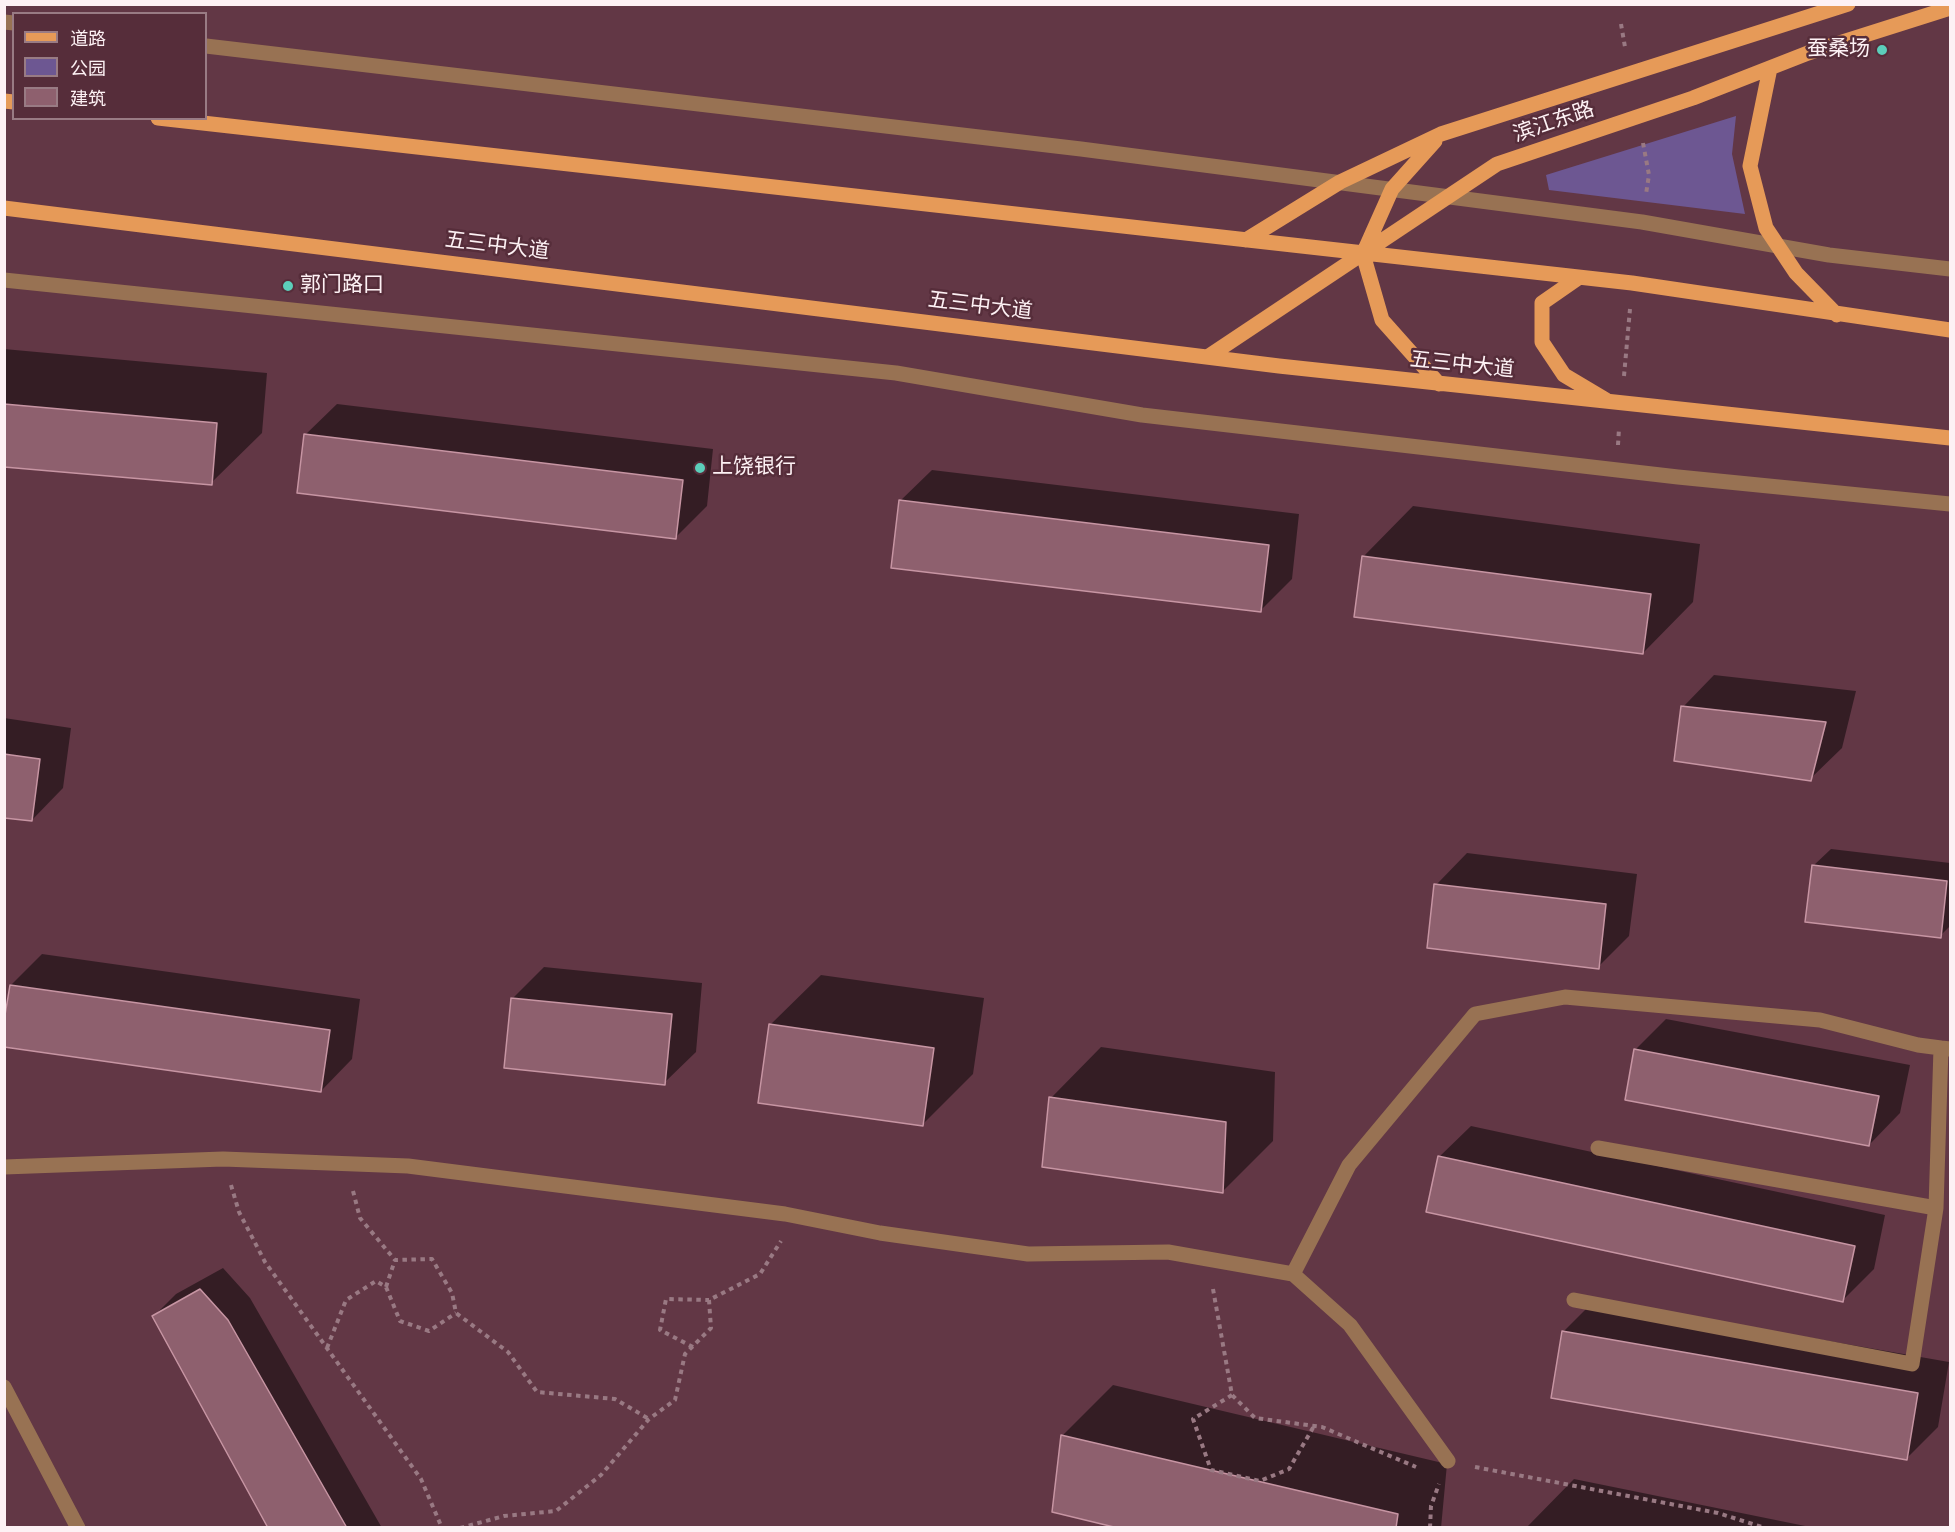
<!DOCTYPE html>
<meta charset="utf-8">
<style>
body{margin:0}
#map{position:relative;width:1955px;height:1532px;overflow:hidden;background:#623745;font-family:"Nunito Sans","Noto Sans SC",sans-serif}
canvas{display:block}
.frame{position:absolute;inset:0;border:6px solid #fdf1f4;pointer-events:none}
.legend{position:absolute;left:12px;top:12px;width:195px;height:108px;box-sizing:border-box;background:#562d3a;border:2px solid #997b84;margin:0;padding:8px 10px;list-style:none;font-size:18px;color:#fdf1f4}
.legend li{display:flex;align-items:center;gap:12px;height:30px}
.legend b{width:30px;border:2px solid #997b84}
</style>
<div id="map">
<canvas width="1955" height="1532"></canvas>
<div class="frame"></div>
<ul class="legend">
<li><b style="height:8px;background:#e69a58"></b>道路</li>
<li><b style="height:16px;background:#6d5792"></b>公园</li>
<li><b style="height:16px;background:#8e606e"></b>建筑</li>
</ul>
</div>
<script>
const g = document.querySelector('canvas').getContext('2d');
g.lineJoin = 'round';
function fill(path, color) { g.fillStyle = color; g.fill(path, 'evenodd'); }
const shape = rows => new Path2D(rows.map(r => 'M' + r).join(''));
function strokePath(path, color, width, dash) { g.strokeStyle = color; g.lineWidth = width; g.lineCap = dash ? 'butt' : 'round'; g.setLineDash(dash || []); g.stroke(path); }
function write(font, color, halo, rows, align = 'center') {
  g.font = font + ' "Nunito Sans","Noto Sans SC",sans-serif'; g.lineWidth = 5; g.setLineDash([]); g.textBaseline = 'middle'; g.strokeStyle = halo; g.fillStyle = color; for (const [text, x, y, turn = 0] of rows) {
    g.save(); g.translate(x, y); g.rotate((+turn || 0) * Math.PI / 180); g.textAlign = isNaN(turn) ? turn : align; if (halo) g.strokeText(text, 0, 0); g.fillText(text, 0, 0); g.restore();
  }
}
const green = shape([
 [1736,116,1732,154,1745,214,1549,190,1546,175]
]);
const shadow = shape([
 [4,349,267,373,262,433,211,483,4,465],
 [337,404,713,449,707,506,676,537,305,435],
 [932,470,1299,514,1292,579,1260,611,900,501],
 [1413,506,1700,544,1693,602,1643,653,1363,557],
 [1714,675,1856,691,1842,748,1810,779,1683,707],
 [4,718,71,728,63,788,32,820,4,816],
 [1831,849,1950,863,1950,926,1940,936,1813,866],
 [1467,853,1637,874,1629,936,1598,967,1436,885],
 [42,954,360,999,352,1059,321,1091,11,985],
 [544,967,702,983,696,1052,664,1083,512,999],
 [821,975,984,998,973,1074,923,1124,770,1025],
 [1666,1019,1910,1065,1900,1113,1869,1145,1635,1050],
 [1101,1047,1275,1072,1273,1141,1222,1192,1051,1098],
 [1471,1126,1885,1215,1874,1269,1843,1300,1439,1157],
 [223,1268,250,1298,382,1528,270,1528,154,1316,176,1294],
 [1595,1300,1949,1362,1938,1427,1907,1458,1564,1331],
 [1113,1385,1447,1464,1441,1528,1124,1528,1053,1511,1063,1435],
 [1574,1479,1815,1528,1526,1528]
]);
const building = shape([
 [4,404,217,423,212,485,4,467,4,404],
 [304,434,683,480,676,539,297,493,304,434],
 [899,500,1269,545,1261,612,891,568,899,500],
 [1362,556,1651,594,1643,654,1354,617,1362,556],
 [1681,706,1826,722,1811,781,1674,761,1681,706],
 [4,754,40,759,32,821,4,818,4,754],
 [1812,865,1947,881,1941,938,1805,922,1812,865],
 [1434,884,1606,904,1599,969,1427,948,1434,884],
 [10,985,330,1030,321,1092,4,1047,4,1021,10,985],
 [511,998,672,1014,665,1085,504,1068,511,998],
 [769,1024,934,1048,923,1126,758,1103,769,1024],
 [1634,1049,1879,1096,1869,1146,1625,1100,1634,1049],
 [1049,1097,1226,1122,1223,1193,1042,1167,1049,1097],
 [1438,1156,1855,1246,1843,1302,1426,1212,1438,1156],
 [200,1289,228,1320,347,1528,268,1528,152,1316,200,1289],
 [1562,1331,1918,1393,1907,1460,1551,1398,1562,1331],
 [1061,1435,1398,1514,1396,1528,1118,1528,1052,1512,1061,1435]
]);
const path = shape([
 [1621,24,1625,47],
 [1643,143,1649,175,1646,194],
 [1624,376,1630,309],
 [1618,445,1619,428],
 [231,1185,239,1212,265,1262,421,1479,442,1528],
 [353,1191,360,1218,395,1260,432,1259,452,1293,456,1313,508,1352,537,1392,615,1399,649,1419],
 [386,1287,395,1260],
 [1213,1289,1232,1395,1255,1418,1322,1427,1416,1467],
 [693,1347,660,1330,666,1299,709,1300],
 [327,1348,346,1300,376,1281,386,1287,400,1321,429,1331,456,1313],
 [1232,1395,1193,1419,1211,1470,1260,1481,1289,1469,1314,1426],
 [1475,1467,1718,1513,1765,1528],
 [460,1528,504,1516,556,1511,601,1475,649,1419,675,1400,685,1354,711,1328,709,1300,760,1274,781,1241],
 [1430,1528,1431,1506,1439,1484]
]);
const minor = shape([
 [4,22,14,23],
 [206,46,1081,149,1642,222,1829,255,1950,269],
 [4,280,896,373,1142,415,1678,477,1950,504],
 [1598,1148,1936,1208],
 [4,1167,223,1159,408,1166,785,1214,880,1233,1028,1254,1168,1252,1293,1274,1350,1325,1448,1461],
 [1293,1274,1349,1165,1475,1014,1565,997,1820,1020,1918,1045,1941,1048],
 [1574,1300,1912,1364,1936,1208,1941,1048,1950,1049],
 [4,1387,78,1528]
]);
const major = shape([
 [1770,68,1750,166,1766,228,1796,273,1837,315],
 [4,101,14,102],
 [158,118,1632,283,1950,330],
 [1435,141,1392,189,1363,254,1382,320,1439,384],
 [4,208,1279,366,1950,438],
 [1246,240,1340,182,1441,134,1848,4],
 [1578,278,1542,303,1542,342,1564,375,1606,400],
 [1209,356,1497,164,1693,98,1808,53,1950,8]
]);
const markers = [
 [1882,50,6,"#5cceba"],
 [288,286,6,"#5cceba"],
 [700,468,6,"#5cceba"]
];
const poiNames = [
 ["蚕桑场",1870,50,"right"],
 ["郭门路口",300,286],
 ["上饶银行",712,468]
];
const streetNames = [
 ["滨江东路",1554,123,-19],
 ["五三中大道",497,247,7],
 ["五三中大道",980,307,7],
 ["五三中大道",1462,366,6]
];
fill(green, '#6d5792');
fill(shadow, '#0007');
fill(building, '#8e606e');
strokePath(building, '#c795a3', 1.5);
strokePath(path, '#997983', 4, [4.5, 4.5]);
strokePath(minor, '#987253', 15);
strokePath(major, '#e69a58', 15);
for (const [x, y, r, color] of markers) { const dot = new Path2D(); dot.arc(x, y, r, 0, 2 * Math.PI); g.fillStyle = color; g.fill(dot); strokePath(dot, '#562d3a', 2); }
write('21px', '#fdf1f4', '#562d3a', poiNames, 'left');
write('21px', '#fdf1f4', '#562d3a', streetNames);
</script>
